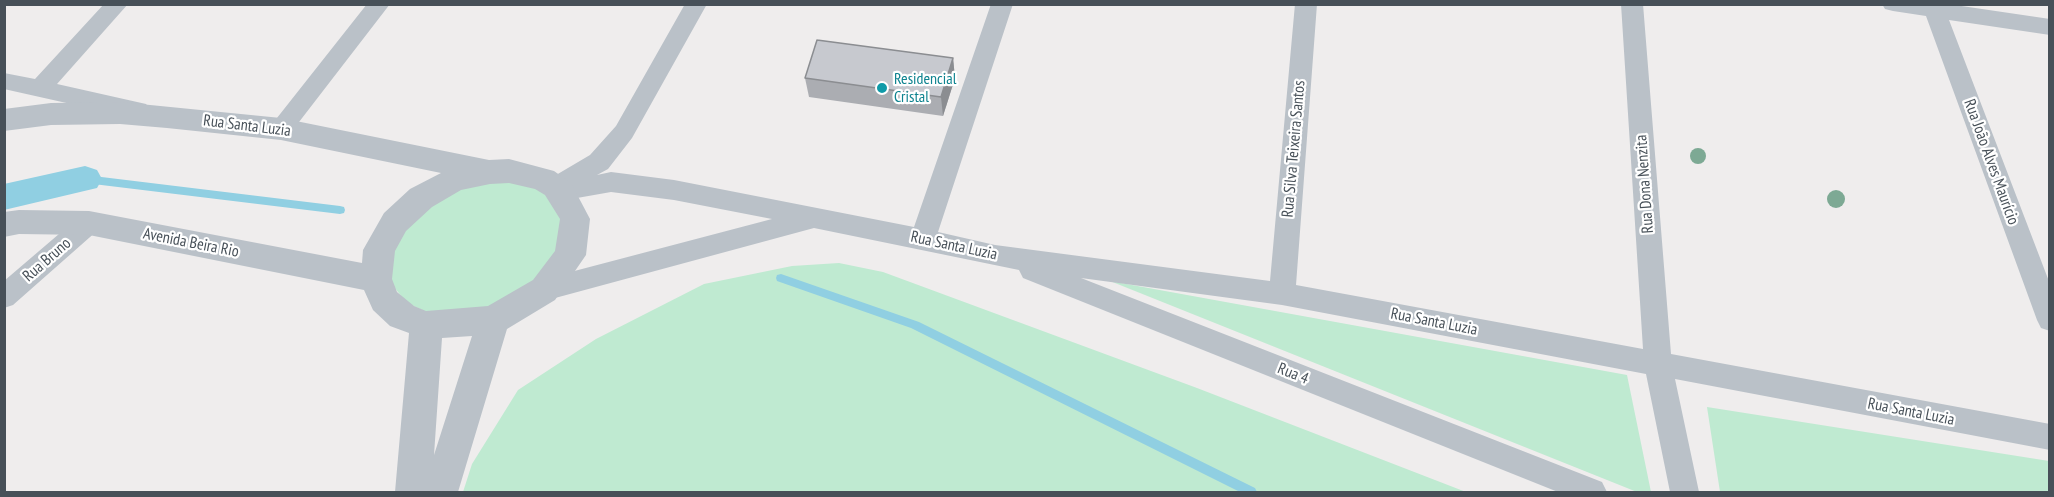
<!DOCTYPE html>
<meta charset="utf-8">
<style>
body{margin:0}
#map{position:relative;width:2054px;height:497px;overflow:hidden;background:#efeded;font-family:"PT Sans Narrow",sans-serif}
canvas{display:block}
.frame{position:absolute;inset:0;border:6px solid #475058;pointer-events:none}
</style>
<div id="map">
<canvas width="2054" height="497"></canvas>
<div class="frame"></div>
</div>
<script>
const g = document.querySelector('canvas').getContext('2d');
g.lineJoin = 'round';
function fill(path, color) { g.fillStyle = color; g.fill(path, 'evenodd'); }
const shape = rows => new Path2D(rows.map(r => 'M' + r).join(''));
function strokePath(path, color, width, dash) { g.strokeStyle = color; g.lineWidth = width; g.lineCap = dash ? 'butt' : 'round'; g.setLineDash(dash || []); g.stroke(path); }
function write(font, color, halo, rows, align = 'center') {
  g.font = font + ' "PT Sans Narrow",sans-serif'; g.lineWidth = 4.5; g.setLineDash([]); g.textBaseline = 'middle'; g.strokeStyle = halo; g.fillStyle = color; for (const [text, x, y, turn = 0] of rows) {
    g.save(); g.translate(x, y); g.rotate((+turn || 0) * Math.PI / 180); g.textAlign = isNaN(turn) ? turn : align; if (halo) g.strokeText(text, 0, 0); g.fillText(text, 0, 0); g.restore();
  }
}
const green = shape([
 [492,180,519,182,542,191,557,207,563,228,558,251,544,274,492,309,431,314,407,303,393,286,389,264,396,240,412,218,463,186],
 [839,263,883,272,1197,388,1466,492,463,492,472,464,518,390,596,339,704,284,792,266],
 [1110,281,1627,375,1651,492,1637,492],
 [1707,407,2049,461,2049,492,1720,492]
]);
const stream = shape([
 [85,175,340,206,344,207,345,210,344,213,340,214,85,183,80,179,85,175],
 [781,274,919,322,1255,488,1257,492,1240,492,911,328,777,281,776,278,777,275,781,274]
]);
const canal = shape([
 [85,166,97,170,102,179,97,188,4,210,4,184,85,166]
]);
const minor = shape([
 [104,4,128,4,57,84,146,104,150,110,146,116,138,119,4,89,4,73,35,79,104,4],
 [367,4,390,4,289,135,281,138,273,135,269,129,273,123,367,4],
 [685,4,707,4,632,138,608,169,597,175,611,172,674,180,914,227,991,4,1013,4,938,232,995,245,1270,281,1295,4,1317,4,1296,285,1643,349,1621,4,1643,4,1671,354,2050,424,2050,450,1675,379,1699,492,1670,492,1646,374,1282,305,1081,278,1602,482,1607,492,1558,492,1023,278,1019,270,814,228,544,301,535,298,531,290,535,282,544,279,772,219,674,200,611,192,560,201,551,198,548,191,551,178,590,155,616,126,685,4],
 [1882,4,1948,4,2050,19,2050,35,1949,20,2050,284,2050,331,2041,328,2037,320,1926,16,1893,11,1885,9,1882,4],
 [89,213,98,216,102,223,98,230,13,305,4,308,4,281,80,216,89,213]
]);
const tertiary = shape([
 [120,102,281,118,489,160,509,159,554,171,571,183,590,219,586,255,555,300,507,329,458,492,395,492,409,333,390,326,373,310,364,290,89,235,19,234,4,237,4,212,19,210,89,211,362,263,363,250,384,213,410,189,441,173,281,140,167,128,120,124,51,125,4,131,4,109,51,103,120,102],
 [509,183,535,189,545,195,560,219,555,251,533,280,488,306,426,311,414,306,397,292,392,279,395,251,406,231,432,207,461,190,490,184,509,183],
 [472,336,434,455,442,338,472,336]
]);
const trees = [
 [1698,156,8],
 [1836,199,9]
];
const wall = shape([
 [953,58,955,78,943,116,809,97,805,78]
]);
const shadedWall = shape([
 [953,58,955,78,943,116,941,97]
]);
const building = shape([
 [817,40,953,58,941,97,805,78,817,40]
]);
const markers = [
 [882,88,6,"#0f9aa8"]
];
const cultureNames = [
 ["Residencial",894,79],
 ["Cristal",894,97]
];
const streetNames = [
 ["Rua Santa Luzia",247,126,7],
 ["Rua Silva Teixeira Santos",1294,149,-85],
 ["Rua João Alves Maurício",1991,162,70],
 ["Rua Dona Nenzita",1645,184,-94],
 ["Avenida Beira Rio",191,243,11],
 ["Rua Santa Luzia",954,246,12],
 ["Rua Bruno",47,260,-41],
 ["Rua Santa Luzia",1434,322,11],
 ["Rua 4",1293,374,22],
 ["Rua Santa Luzia",1911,412,11]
];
fill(green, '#bfead1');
fill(stream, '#90cfe2');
fill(canal, '#90cfe2');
fill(minor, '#bac1c8');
fill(tertiary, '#bac1c8');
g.fillStyle = '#7da994';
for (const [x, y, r] of trees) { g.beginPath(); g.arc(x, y, r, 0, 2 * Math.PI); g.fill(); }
fill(wall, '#abadb2');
fill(shadedWall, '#8b8d91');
fill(building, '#c7c9cf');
strokePath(building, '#8b8d91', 1.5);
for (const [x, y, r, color] of markers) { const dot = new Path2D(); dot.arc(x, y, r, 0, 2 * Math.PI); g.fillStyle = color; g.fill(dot); strokePath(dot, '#fff', 2); }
write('16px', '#0d838f', '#fff', cultureNames, 'left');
write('16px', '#475058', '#fff', streetNames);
</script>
